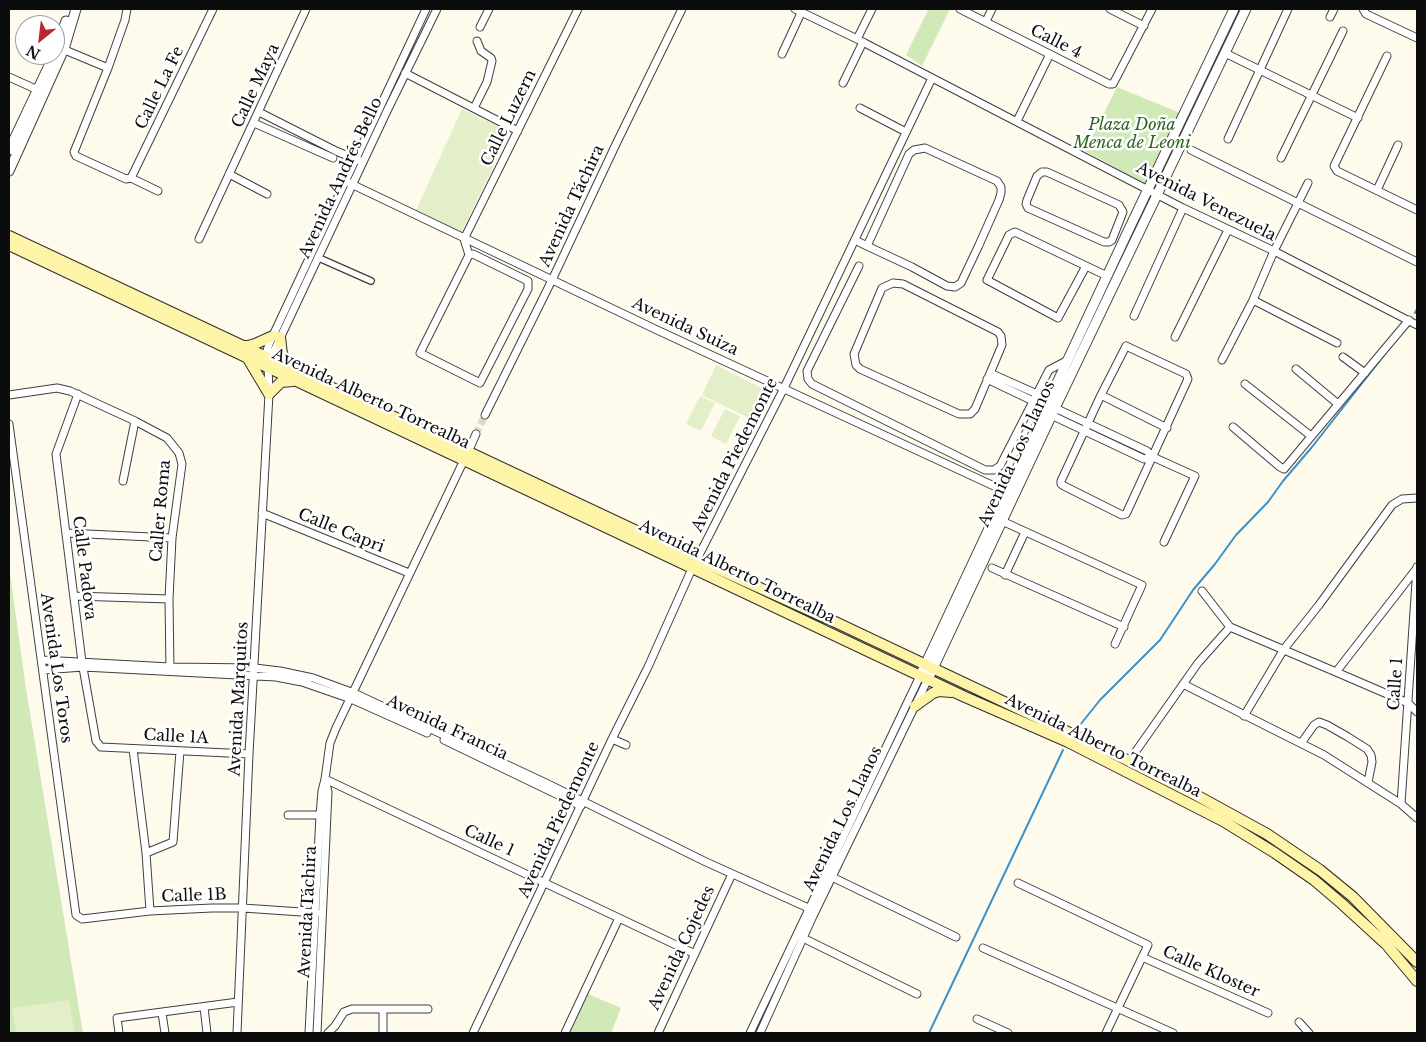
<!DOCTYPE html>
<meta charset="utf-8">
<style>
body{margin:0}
#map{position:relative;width:1426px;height:1042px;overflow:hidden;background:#fffbec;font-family:"Libre Baskerville",serif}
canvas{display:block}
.frame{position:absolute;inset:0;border:10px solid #0c0c0c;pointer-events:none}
.north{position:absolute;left:15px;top:15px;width:50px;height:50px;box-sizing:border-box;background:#fff;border:1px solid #9e9e9e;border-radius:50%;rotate:209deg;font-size:14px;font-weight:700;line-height:20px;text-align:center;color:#0c0c0c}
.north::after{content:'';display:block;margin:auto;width:18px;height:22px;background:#ba272f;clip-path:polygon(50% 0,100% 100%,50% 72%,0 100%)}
</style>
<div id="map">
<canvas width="1426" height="1042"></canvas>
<div class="frame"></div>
<div class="north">N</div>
</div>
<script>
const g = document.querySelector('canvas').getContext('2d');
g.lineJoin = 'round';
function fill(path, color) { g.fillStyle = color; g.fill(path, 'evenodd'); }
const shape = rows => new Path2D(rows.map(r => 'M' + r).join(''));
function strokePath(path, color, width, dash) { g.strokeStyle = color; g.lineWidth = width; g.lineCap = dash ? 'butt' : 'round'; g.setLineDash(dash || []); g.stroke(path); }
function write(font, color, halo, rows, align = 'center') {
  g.font = font + ' "Libre Baskerville",serif'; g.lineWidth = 5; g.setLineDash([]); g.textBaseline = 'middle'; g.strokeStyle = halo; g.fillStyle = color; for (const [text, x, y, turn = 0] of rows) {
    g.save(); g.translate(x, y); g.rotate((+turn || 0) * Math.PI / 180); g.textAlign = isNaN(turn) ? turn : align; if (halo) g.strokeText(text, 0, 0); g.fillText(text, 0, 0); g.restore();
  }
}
const green = shape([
 [927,9,950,9,922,66,906,55,928,10],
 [1117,87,1180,113,1146,184,1085,151],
 [9,573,10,573,26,689,83,1033,9,1033],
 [588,994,621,1008,611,1033,570,1033]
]);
const pitch = shape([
 [462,109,510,132,461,233,416,210],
 [716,365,763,389,749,418,702,395],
 [700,396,715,403,701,431,686,424],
 [725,409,740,416,726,444,711,436],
 [69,1000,75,1033,16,1033,12,1008]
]);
const stream = shape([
 [1415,313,1417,309],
 [1076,730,1100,700,1160,640,1193,590,1215,564,1236,535,1268,502,1283,481,1312,447,1385,354],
 [929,1033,1063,750]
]);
const minorTunnel = shape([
 [476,434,485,415]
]);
const pedestrian = shape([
 [319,258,371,281]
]);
const minor = shape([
 [127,9,125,20,108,68,74,152,76,156,126,179,131,178,158,191],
 [795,9,857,39,1183,208,1274,251,1417,325],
 [960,9,1109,84,1113,84,1152,9],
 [1110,9,1144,26],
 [1363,9,1366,14,1417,38],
 [1330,17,1334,9],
 [986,21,992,9],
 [480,27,489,9],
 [857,39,872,9],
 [60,48,108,68],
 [1225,53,1358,118],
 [782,54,801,13],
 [1387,56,1334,166,1337,171,1417,210],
 [405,73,518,131],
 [9,77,40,91],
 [843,83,863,42],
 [474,108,487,82,492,61,491,58,481,51,477,41],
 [860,108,906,132],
 [259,112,336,151,360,161],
 [1017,121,1050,54],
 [254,123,333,158],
 [1228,139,1288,9],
 [1191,150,1417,262],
 [1281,158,1343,31],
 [1042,172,1047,172,1119,205,1123,212,1112,240,1109,242,1104,242,1028,208,1026,204,1027,200,1037,176,1042,172],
 [229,174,267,194],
 [131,178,213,9],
 [345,181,657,330,1009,493],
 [1377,190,1398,145],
 [199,239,306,9],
 [855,240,867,246,912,267,947,286,955,287,961,283,979,245,999,200,1001,193,1001,187,997,181,925,148,914,150,909,154,867,246],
 [469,255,473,254,528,281,528,289,480,383,420,353,469,255,464,239,578,9],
 [859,266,807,371,808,379,812,384,985,470,994,470,1000,466,1049,370,1068,360],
 [1086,266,1058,318,987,280,1009,235,1015,232,1107,276],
 [893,283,903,284,998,332,1001,336,1002,345,975,409,970,414,959,414,860,369,856,365,854,354,882,288,893,283],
 [1253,300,1337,343],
 [1134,316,1183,208],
 [1175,337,1228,230],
 [1126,346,1186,374,1188,379,1127,512,1126,514,1122,515,1064,486,1061,484,1061,481,1101,395,1126,346],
 [1343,357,1365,373],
 [264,360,269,344,426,9],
 [1222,360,1253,300,1274,251,1308,183],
 [1296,369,1338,404],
 [990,373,1037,394],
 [987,379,1033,401],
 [1245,384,1311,436],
 [78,394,56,454,82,662,96,741,101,747,249,754],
 [9,395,57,388,70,391,135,421,167,438,179,453,182,464,172,538,169,599,170,671],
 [1101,395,1167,428],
 [1055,408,1147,451,1153,457,1195,476,1164,542],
 [485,415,552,280,617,142,682,9],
 [1051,415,1144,459,1153,457],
 [9,424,76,915,82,919,150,911,212,908,243,908,316,913],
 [1233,427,1280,467,1284,469,1409,320],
 [468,452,476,434],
 [464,460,336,728,330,743,325,779,695,954],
 [123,481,135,421],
 [262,513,409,573],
 [1002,521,1142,585,1115,644],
 [66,533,172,538],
 [992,568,1124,627],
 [1005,575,1025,532],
 [1202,591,1230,627,1336,672,1417,568],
 [74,596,169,599],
 [42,660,170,667,255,668,280,671,313,678,354,693,548,784,706,862,815,911],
 [43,670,83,667,276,677,302,682,351,699,427,733],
 [1336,672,1408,703,1417,712],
 [1183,684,1324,755,1401,804,1417,818],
 [1244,716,1284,649,1319,605,1392,505,1402,499,1417,498],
 [612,739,626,745],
 [444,740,581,806],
 [1302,742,1314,725,1319,722,1327,725,1348,737,1367,749,1371,755,1372,762,1368,782],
 [133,749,146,853,150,911],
 [1129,761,1198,663,1230,627],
 [1401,804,1417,567],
 [288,815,320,815],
 [146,853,173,842,180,751],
 [832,877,956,937],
 [1018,883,1148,945,1106,1033],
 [803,938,917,994],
 [983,948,1173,1033],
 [1142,957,1268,1013],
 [204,1007,207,1033],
 [383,1009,383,1033],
 [162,1013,165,1033],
 [977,1019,1008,1033],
 [1299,1022,1309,1033],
 [119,1033,117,1018,238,1002],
 [237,1033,249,754,269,394,268,364,387,111,437,9],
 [309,1033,320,815,322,791,325,779,328,792,317,1033],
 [328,1033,335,1026,344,1012,352,1009,428,1009],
 [473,1033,612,739,648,667,690,573,784,388,932,78],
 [565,1033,619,918],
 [658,1033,732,874],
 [750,1033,920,676],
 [760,1033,813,916,928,679]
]);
const tertiary = shape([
 [55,53,66,21],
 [9,150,54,55],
 [9,171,64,49,76,9],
 [920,676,1129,229,1234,9],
 [928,679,1055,408,1246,9]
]);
const secondary = shape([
 [9,236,709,565,831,620,1129,761,1196,795,1267,834,1320,870,1353,897,1417,962],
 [9,245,965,697,1068,742,1223,821,1275,853,1314,880,1341,903,1386,944,1417,981],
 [280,337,282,354,290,368],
 [244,346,248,346,255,344,273,336],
 [247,357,269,394,281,382,293,381],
 [915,706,933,693,939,691,951,692]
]);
const streetNames = [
 ["Calle 4",1056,42,27],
 ["Calle Maya",256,86,-65],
 ["Calle La Fe",160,88,-64],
 ["Calle Luzern",509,118,-64],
 ["Avenida Andrés Bello",341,178,-65],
 ["Avenida Venezuela",1206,202,27],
 ["Avenida Táchira",572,206,-65],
 ["Avenida Suiza",685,327,25],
 ["Avenida Alberto Torrealba",371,399,25],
 ["Avenida Los Llanos",1017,454,-65],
 ["Avenida Piedemonte",735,455,-63],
 ["Caller Roma",161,511,-85],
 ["Calle Capri",341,531,22],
 ["Calle Padova",84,568,83],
 ["Avenida Alberto Torrealba",737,572,26],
 ["Avenida Los Toros",56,668,82],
 ["Calle 1",1396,684,-86],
 ["Avenida Marquitos",239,699,-87],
 ["Avenida Francia",447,728,25],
 ["Calle 1A",176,737,3],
 ["Avenida Alberto Torrealba",1103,746,26],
 ["Avenida Los Llanos",843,819,-64],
 ["Avenida Piedemonte",559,820,-65],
 ["Calle 1",489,841,25],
 ["Calle 1B",194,896,-2],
 ["Avenida Táchira",308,912,-87],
 ["Avenida Cojedes",682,948,-65],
 ["Calle Kloster",1211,972,24]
];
const parkNames = [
 ["Plaza Doña",1132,125],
 ["Menca de Leoni",1132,143]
];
fill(green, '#d1e8b7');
fill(pitch, '#e2efc8');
strokePath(stream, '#3a92cb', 2);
strokePath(minorTunnel, '#dbd7ca', 7, [7, 3.5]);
strokePath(pedestrian, '#3f3f3f', 8);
strokePath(minor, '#3f3f3f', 9);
strokePath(tertiary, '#3f3f3f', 11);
strokePath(secondary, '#2e2e2e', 12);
strokePath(pedestrian, '#fff', 5.5);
strokePath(minor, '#fff', 7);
strokePath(tertiary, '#fff', 9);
strokePath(secondary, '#fef4a8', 10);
write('16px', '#0c0c0c', '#fff', streetNames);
write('italic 16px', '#2d631e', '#fff', parkNames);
</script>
